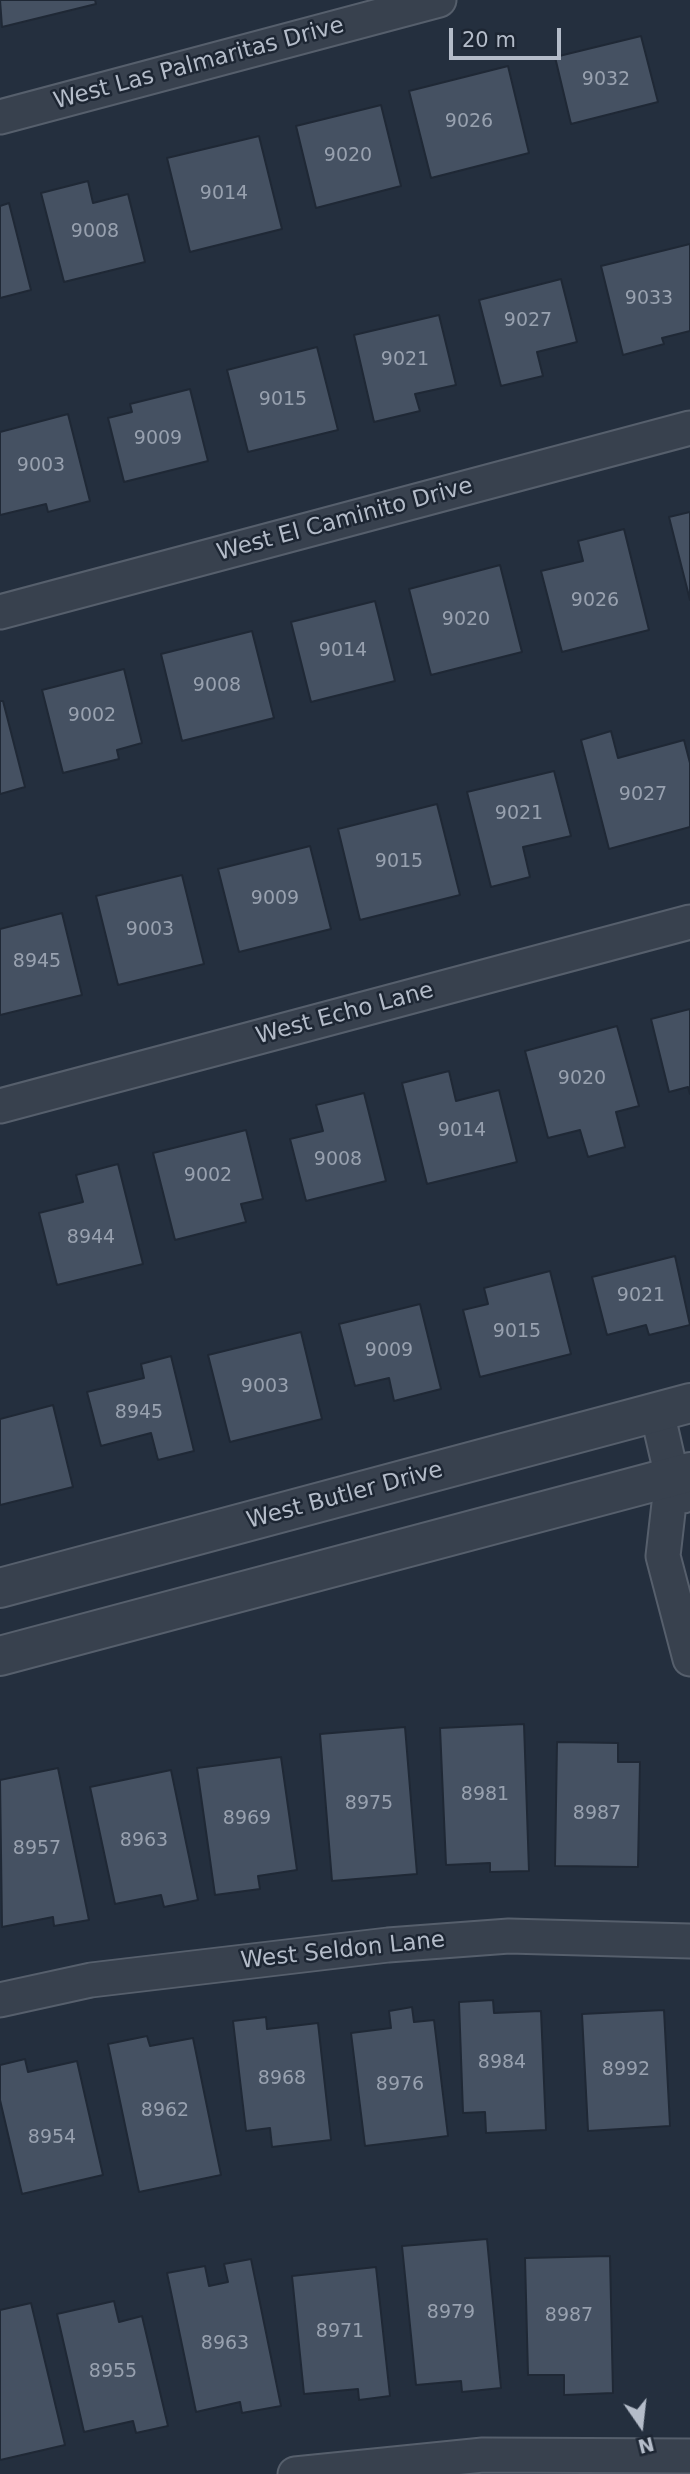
<!DOCTYPE html>
<style>
body{margin:0}
#map{position:relative;width:690px;height:2474px;overflow:hidden;background:#242f3e;font-family:"DejaVu Sans",sans-serif}
canvas{display:block}
.north{position:absolute;left:606px;top:2390px;width:70px;height:70px;-webkit-text-stroke:5px #1d2633;paint-order:stroke;rotate:166deg;font-size:19px;font-weight:700;line-height:28px;text-align:center;color:#b4bcc9}
.north::after{content:'';display:block;margin:auto;width:24px;height:32px;background:#b4bcc9;clip-path:polygon(50% 0,100% 100%,50% 72%,0 100%)}
.scale{position:absolute;left:449px;top:28px;width:112px;height:32px;box-sizing:border-box;border:4px solid #b4bcc9;border-top:0;padding-left:9px;font-size:21px;line-height:24px;white-space:nowrap;color:#b4bcc9;-webkit-text-stroke:5px #1d2633;paint-order:stroke}
</style>
<div id="map">
<canvas width="690" height="2474"></canvas>
<div class="north">N</div>
<div class="scale">20 m</div>
</div>
<script>
const g = document.querySelector('canvas').getContext('2d');
g.lineJoin = 'round';
function fill(path, color) { g.fillStyle = color; g.fill(path, 'evenodd'); }
const shape = rows => new Path2D(rows.map(r => 'M' + r).join(''));
function strokePath(path, color, width, dash) { g.strokeStyle = color; g.lineWidth = width; g.lineCap = dash ? 'butt' : 'round'; g.setLineDash(dash || []); g.stroke(path); }
function write(font, color, halo, rows, align = 'center') {
  g.font = font + ' "DejaVu Sans",sans-serif'; g.lineWidth = 5; g.setLineDash([]); g.textBaseline = 'middle'; g.strokeStyle = halo; g.fillStyle = color; for (const [text, x, y, turn = 0] of rows) {
    g.save(); g.translate(x, y); g.rotate((+turn || 0) * Math.PI / 180); g.textAlign = isNaN(turn) ? turn : align; if (halo) g.strokeText(text, 0, 0); g.fillText(text, 0, 0); g.restore();
  }
}
const building = shape([
 [0,0,95,0,96,4,2,27,0,0],
 [641,36,658,102,571,124,555,57,641,36],
 [508,66,529,153,431,178,409,91,508,66],
 [381,105,401,186,316,208,296,126,381,105],
 [259,136,282,229,190,252,167,158,259,136],
 [88,181,93,203,128,194,145,262,64,282,41,193,88,181],
 [9,203,31,290,0,298,0,206,9,203],
 [690,244,690,331,662,338,664,344,623,355,601,266,690,244],
 [561,279,577,342,537,352,543,376,501,386,479,300,561,279],
 [439,315,456,385,415,394,420,411,374,422,354,335,439,315],
 [317,347,338,430,248,452,227,370,317,347],
 [190,389,208,461,124,482,108,418,132,412,130,404,190,389],
 [68,414,90,501,48,512,46,504,0,515,0,432,68,414],
 [690,512,690,600,669,517,690,512],
 [624,529,649,630,562,652,541,571,583,561,578,541,624,529],
 [500,565,522,652,431,675,409,589,500,565],
 [375,601,395,681,311,702,291,622,375,601],
 [252,631,274,718,182,741,161,654,252,631],
 [124,669,142,743,117,750,119,759,63,773,42,690,124,669],
 [0,701,3,701,25,787,0,794,0,701],
 [611,731,618,758,684,740,690,763,690,827,609,849,581,740,611,731],
 [554,771,571,836,523,847,530,877,491,887,467,792,554,771],
 [437,804,460,895,360,920,338,829,437,804],
 [310,846,331,929,239,952,218,869,310,846],
 [182,875,204,964,118,985,96,896,182,875],
 [62,913,82,995,0,1015,0,929,62,913],
 [690,1009,690,1094,688,1087,669,1092,651,1019,690,1009],
 [617,1026,639,1106,616,1112,625,1147,588,1157,580,1130,548,1138,525,1051,617,1026],
 [449,1071,456,1101,499,1090,517,1162,427,1184,402,1083,449,1071],
 [364,1093,386,1181,306,1201,290,1139,323,1131,316,1105,364,1093],
 [246,1130,263,1199,241,1204,246,1222,175,1240,153,1153,246,1130],
 [118,1164,143,1264,57,1285,39,1213,83,1202,76,1175,118,1164],
 [675,1256,690,1325,649,1335,646,1325,607,1335,592,1277,675,1256],
 [550,1271,571,1354,480,1377,463,1310,488,1304,484,1288,550,1271],
 [420,1304,441,1389,394,1401,389,1378,355,1386,339,1324,420,1304],
 [301,1332,322,1419,230,1442,208,1355,301,1332],
 [171,1356,194,1451,158,1460,151,1433,101,1446,87,1392,144,1378,141,1364,171,1356],
 [53,1405,73,1487,0,1505,0,1419,53,1405],
 [524,1724,529,1871,490,1872,490,1863,446,1865,440,1728,524,1724],
 [405,1727,417,1874,332,1881,320,1734,405,1727],
 [557,1742,618,1743,618,1762,640,1762,638,1867,555,1866,557,1742],
 [281,1757,297,1870,258,1876,260,1889,215,1895,197,1768,281,1757],
 [58,1768,89,1920,54,1926,53,1917,2,1927,0,1780,58,1768],
 [171,1770,198,1900,164,1907,161,1895,115,1904,90,1787,171,1770],
 [493,2000,494,2013,541,2011,546,2130,486,2133,485,2112,463,2113,459,2002,493,2000],
 [412,2007,414,2022,434,2020,448,2136,365,2146,351,2033,391,2028,389,2011,412,2007],
 [664,2010,670,2126,588,2131,582,2014,664,2010],
 [266,2017,267,2029,318,2023,331,2140,272,2147,270,2128,246,2131,233,2021,266,2017],
 [147,2036,150,2046,193,2038,221,2175,139,2192,108,2044,147,2036],
 [25,2059,28,2072,77,2061,103,2175,22,2194,0,2100,0,2065,25,2059],
 [487,2239,501,2388,462,2392,461,2381,416,2385,402,2246,487,2239],
 [610,2256,613,2393,564,2395,564,2375,528,2375,525,2258,610,2256],
 [251,2259,281,2406,242,2413,240,2402,196,2412,167,2273,205,2266,209,2286,228,2282,224,2264,251,2259],
 [376,2267,390,2396,359,2400,358,2389,304,2394,292,2276,376,2267],
 [114,2301,119,2322,142,2316,168,2426,136,2433,133,2421,84,2432,57,2314,114,2301],
 [31,2303,65,2445,0,2460,0,2310,31,2303]
]);
const minor = shape([
 [0,117,439,0],
 [0,612,690,428],
 [0,1106,690,922],
 [657,1412,672,1477,683,1496],
 [672,1477,663,1556,690,1659],
 [0,2000,91,1980,388,1945,509,1936,690,1941],
 [295,2474,483,2455,690,2456]
]);
const tertiary = shape([
 [0,1588,690,1403],
 [0,1656,690,1472]
]);
const numberNames = [
 ["9032",606,80],
 ["9026",469,122],
 ["9020",348,156],
 ["9014",224,194],
 ["9008",95,232],
 ["9033",649,299],
 ["9027",528,321],
 ["9021",405,360],
 ["9015",283,400],
 ["9009",158,439],
 ["9003",41,466],
 ["9026",595,601],
 ["9020",466,620],
 ["9014",343,651],
 ["9008",217,686],
 ["9002",92,716],
 ["9027",643,795],
 ["9021",519,814],
 ["9015",399,862],
 ["9009",275,899],
 ["9003",150,930],
 ["8945",37,962],
 ["9020",582,1079],
 ["9014",462,1131],
 ["9008",338,1160],
 ["9002",208,1176],
 ["8944",91,1238],
 ["9021",641,1296],
 ["9015",517,1332],
 ["9009",389,1351],
 ["9003",265,1387],
 ["8945",139,1413],
 ["8981",485,1795],
 ["8975",369,1804],
 ["8987",597,1814],
 ["8969",247,1819],
 ["8963",144,1841],
 ["8957",37,1849],
 ["8984",502,2063],
 ["8992",626,2070],
 ["8968",282,2079],
 ["8976",400,2085],
 ["8962",165,2111],
 ["8954",52,2138],
 ["8979",451,2313],
 ["8987",569,2316],
 ["8971",340,2332],
 ["8963",225,2344],
 ["8955",113,2372]
];
const streetNames = [
 ["West Las Palmaritas Drive",199,64,-15],
 ["West El Caminito Drive",345,520,-15],
 ["West Echo Lane",345,1014,-15],
 ["West Butler Drive",345,1496,-15],
 ["West Seldon Lane",343,1951,-6]
];
fill(building, '#455162');
strokePath(building, '#1f2835', 2);
strokePath(minor, '#565f6c', 37);
strokePath(tertiary, '#565f6c', 42);
strokePath(minor, '#38414e', 33);
strokePath(tertiary, '#38414e', 38);
write('19px', '#98a1af', null, numberNames);
write('23px', '#b4bcc9', '#1d2633', streetNames);
</script>
